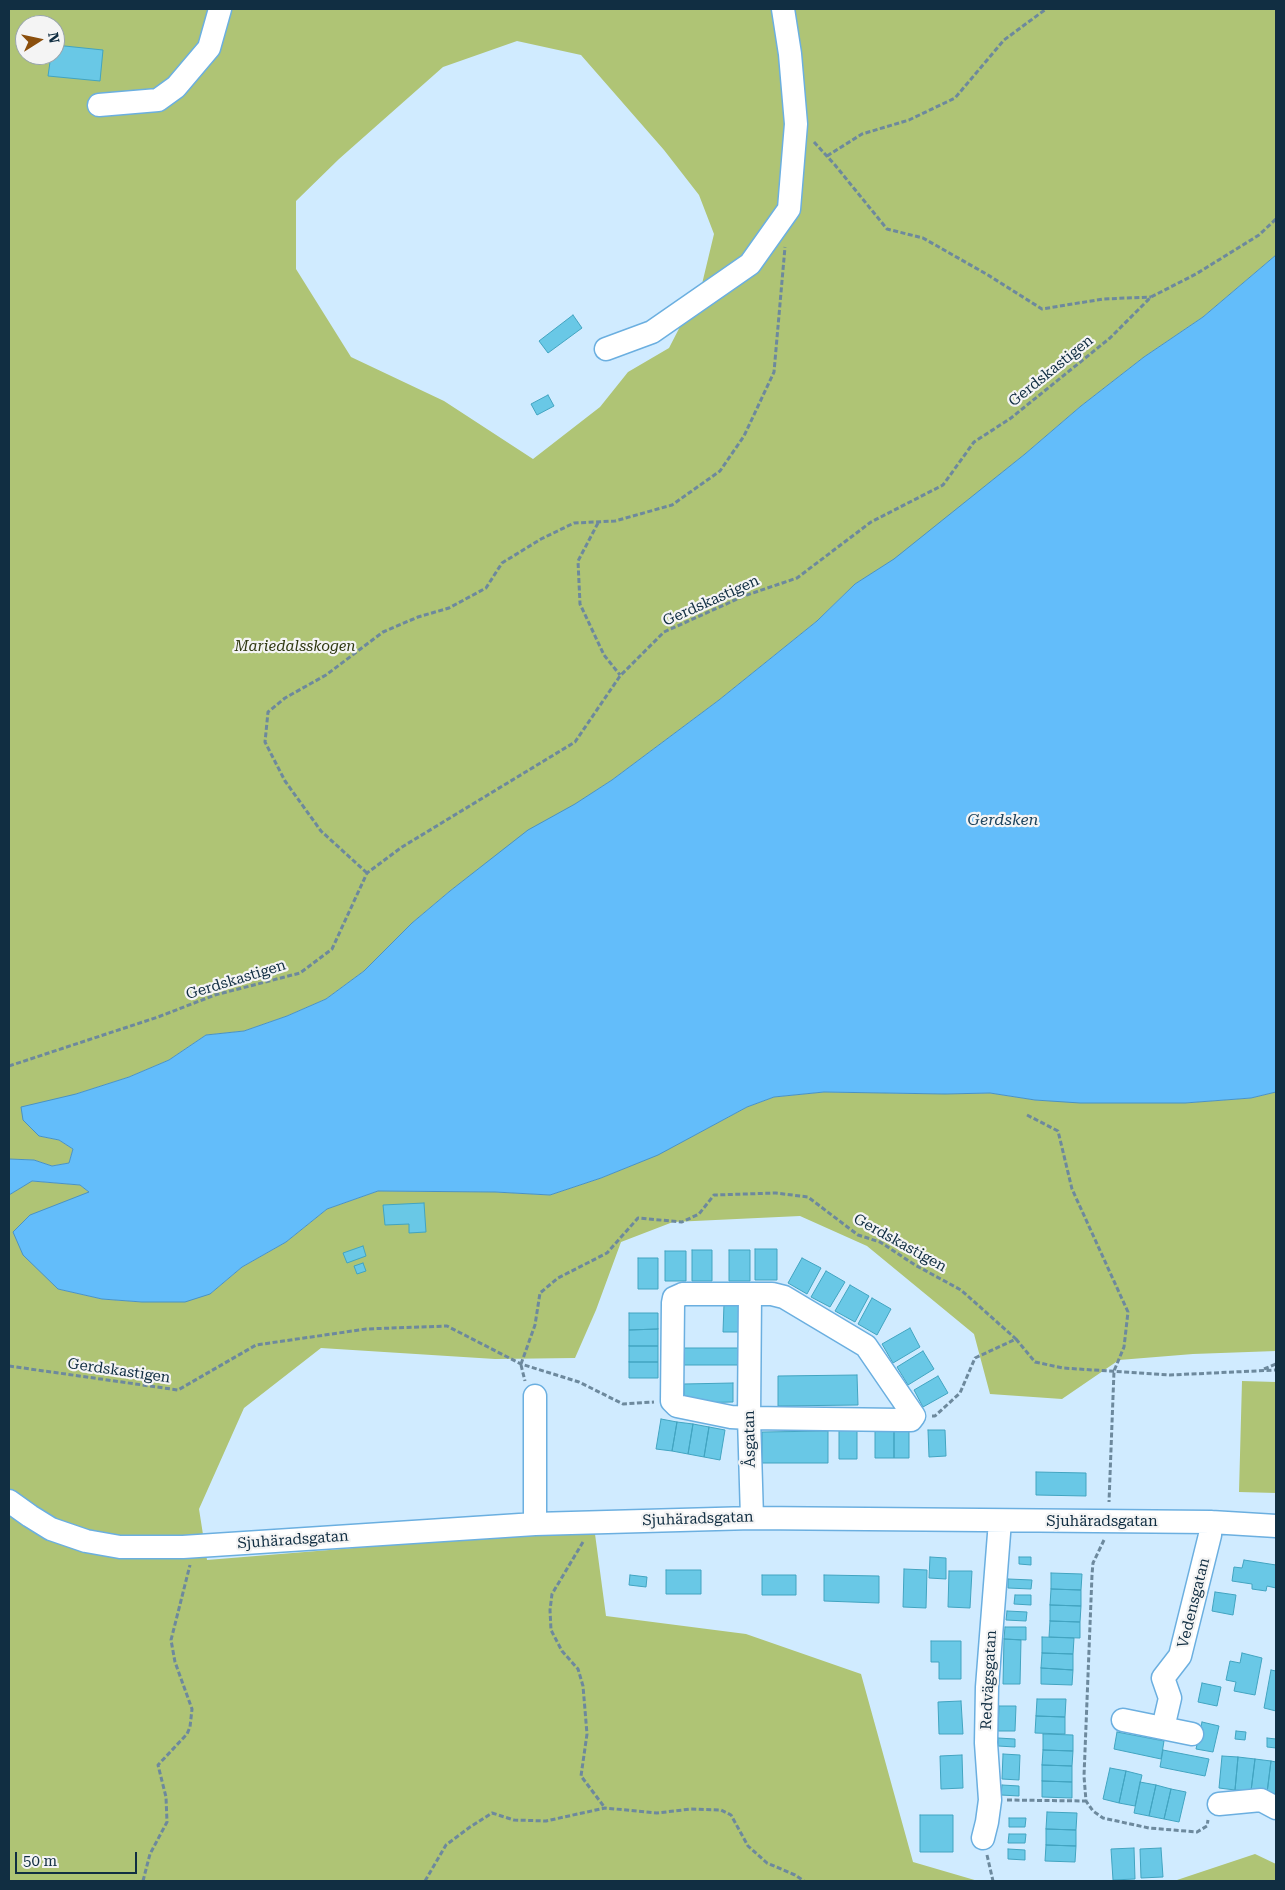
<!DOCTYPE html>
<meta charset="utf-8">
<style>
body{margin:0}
#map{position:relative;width:1285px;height:1890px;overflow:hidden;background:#d0ebff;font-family:"Roboto Serif",serif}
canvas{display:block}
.frame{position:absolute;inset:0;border:10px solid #112e42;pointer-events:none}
.north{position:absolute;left:15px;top:15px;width:50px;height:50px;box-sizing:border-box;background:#f4f4f4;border:1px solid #99a5ad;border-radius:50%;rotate:80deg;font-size:14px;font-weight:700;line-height:20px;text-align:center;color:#112e42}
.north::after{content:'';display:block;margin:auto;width:18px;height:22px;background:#8b4f0d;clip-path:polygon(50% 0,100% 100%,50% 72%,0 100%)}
.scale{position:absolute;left:15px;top:1852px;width:122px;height:22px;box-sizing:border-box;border:2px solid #112e42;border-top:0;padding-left:6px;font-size:15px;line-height:18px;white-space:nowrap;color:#112e42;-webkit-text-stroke:4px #f4f4f4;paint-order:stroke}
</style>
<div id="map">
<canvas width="1285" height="1890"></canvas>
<div class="frame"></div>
<div class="north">N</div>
<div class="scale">50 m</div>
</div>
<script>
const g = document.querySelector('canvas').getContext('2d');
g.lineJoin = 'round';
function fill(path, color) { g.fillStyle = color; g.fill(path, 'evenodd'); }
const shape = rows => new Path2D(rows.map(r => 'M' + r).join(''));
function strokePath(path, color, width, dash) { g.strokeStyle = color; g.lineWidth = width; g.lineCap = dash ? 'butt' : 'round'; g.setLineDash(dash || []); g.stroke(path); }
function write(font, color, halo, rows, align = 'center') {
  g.font = font + ' "Roboto Serif",serif'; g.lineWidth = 4.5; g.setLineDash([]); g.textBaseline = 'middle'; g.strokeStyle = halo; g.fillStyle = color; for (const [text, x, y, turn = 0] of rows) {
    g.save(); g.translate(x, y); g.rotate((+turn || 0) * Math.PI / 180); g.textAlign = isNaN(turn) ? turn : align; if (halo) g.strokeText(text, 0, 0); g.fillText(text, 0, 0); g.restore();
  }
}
const green = shape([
 [9,9,1276,9,1276,255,1203,317,1144,357,1081,406,1025,454,894,560,855,584,817,621,719,700,612,780,488,862,450,891,412,923,364,971,326,999,287,1016,244,1031,206,1035,169,1060,129,1077,76,1094,39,1136,59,1140,73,1149,69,1163,52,1166,34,1160,9,1159],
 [25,25,55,25,55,55,25,55],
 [517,41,581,55,664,150,699,195,714,234,702,284,669,348,628,372,600,407,533,459,444,401,351,357,296,269,296,201,339,159,443,67],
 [824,1092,945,1094,990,1093,1035,1100,1119,1103,1185,1103,1251,1098,1276,1092,1276,1351,1193,1354,1119,1360,1062,1399,990,1394,974,1334,867,1246,800,1216,673,1222,621,1242,596,1310,575,1358,495,1359,321,1348,244,1408,199,1509,207,1560,537,1533,575,1530,595,1534,606,1616,746,1634,861,1674,913,1862,978,1881,9,1881,9,1195,31,1181,80,1185,89,1192,58,1289,102,1299,142,1302,210,1294,242,1267,286,1242,327,1209,378,1191,495,1192,550,1195,601,1178,657,1155,747,1107,774,1097],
 [1242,1381,1276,1382,1276,1493,1239,1492],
 [1255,1854,1276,1864,1276,1881,1174,1881]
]);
const water = shape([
 [1276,255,1276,1092,1251,1098,1185,1103,1080,1103,1035,1100,990,1093,945,1094,824,1092,774,1097,747,1107,658,1155,601,1178,550,1195,495,1192,378,1191,327,1209,286,1242,242,1267,210,1294,185,1302,142,1302,102,1299,58,1289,23,1255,13,1232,30,1215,89,1192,80,1185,32,1181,9,1195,9,1159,34,1160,52,1166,69,1163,73,1149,59,1140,39,1136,23,1120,21,1107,76,1094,129,1077,169,1060,206,1035,244,1031,287,1016,326,999,364,971,412,923,450,891,528,830,575,804,612,780,719,700,817,621,855,584,894,559,1025,454,1081,406,1144,357,1203,317,1276,255]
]);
const building = shape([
 [55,45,103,50,100,81,48,76,51,55,55,55,55,45],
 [573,315,582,328,548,353,539,341,573,315],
 [548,395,554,406,537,415,531,404,548,395],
 [424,1203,426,1232,409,1233,409,1224,385,1225,383,1205,424,1203],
 [363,1246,366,1256,347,1263,343,1253,363,1246],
 [755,1249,777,1249,777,1280,755,1280,755,1249],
 [692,1250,712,1250,712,1281,692,1281,692,1250],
 [729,1250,750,1250,750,1281,729,1281,729,1250],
 [665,1251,686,1251,686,1281,665,1281,665,1251],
 [638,1258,658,1258,658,1289,638,1289,638,1258],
 [802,1258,821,1268,807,1294,788,1283,802,1258],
 [363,1263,366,1271,357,1274,354,1266,363,1263],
 [826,1271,845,1282,830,1307,811,1297,826,1271],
 [850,1285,869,1296,855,1322,835,1311,850,1285],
 [872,1298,891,1309,877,1335,858,1324,872,1298],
 [724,1304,742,1304,742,1332,723,1332,724,1304],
 [629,1313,658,1313,658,1329,629,1330,629,1313],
 [910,1328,920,1347,893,1363,882,1344,910,1328],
 [658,1329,658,1346,629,1346,629,1330,658,1329],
 [629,1346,658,1346,658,1362,629,1362,629,1346],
 [684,1348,746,1348,746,1365,684,1365,684,1348],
 [923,1351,934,1369,908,1385,897,1367,923,1351],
 [629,1362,658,1362,658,1378,629,1378,629,1362],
 [857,1375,858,1405,778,1406,778,1376,857,1375],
 [938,1376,948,1393,923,1407,914,1390,938,1376],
 [733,1383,733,1402,684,1403,684,1384,733,1383],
 [661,1419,677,1422,672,1451,656,1449,661,1419],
 [677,1422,693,1424,688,1454,672,1451,677,1422],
 [693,1424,709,1427,704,1457,688,1454,693,1424],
 [709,1427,725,1430,720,1460,704,1457,709,1427],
 [839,1430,857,1430,857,1459,839,1459,839,1430],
 [894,1430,909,1430,909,1458,894,1458,894,1430],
 [928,1430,945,1430,946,1456,929,1457,928,1430],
 [828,1431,828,1463,762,1463,762,1432,828,1431],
 [875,1431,894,1431,894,1458,875,1458,875,1431],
 [1036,1472,1086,1473,1086,1496,1036,1495,1036,1472],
 [930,1557,946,1558,946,1579,929,1578,930,1557],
 [1019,1557,1031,1557,1031,1565,1019,1564,1019,1557],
 [1244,1560,1276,1565,1276,1588,1267,1586,1266,1591,1252,1589,1252,1584,1232,1581,1234,1567,1242,1568,1244,1560],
 [904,1569,927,1570,926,1608,903,1607,904,1569],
 [666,1570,701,1570,701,1594,666,1594,666,1570],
 [949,1571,972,1571,970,1608,948,1607,949,1571],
 [1051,1573,1082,1574,1081,1590,1051,1589,1051,1573],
 [630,1575,647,1577,646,1587,629,1585,630,1575],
 [762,1575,796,1575,796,1595,762,1595,762,1575],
 [824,1575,879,1576,879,1603,824,1601,824,1575],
 [1008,1579,1032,1580,1031,1589,1008,1588,1008,1579],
 [1051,1589,1081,1590,1081,1606,1050,1605,1051,1589],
 [1215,1592,1236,1595,1233,1615,1212,1611,1215,1592],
 [1015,1595,1031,1595,1031,1605,1014,1604,1015,1595],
 [1050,1605,1081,1606,1080,1622,1050,1621,1050,1605],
 [1007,1611,1027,1612,1026,1621,1006,1620,1007,1611],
 [1050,1621,1080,1622,1080,1638,1049,1637,1050,1621],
 [1005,1627,1026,1627,1026,1640,1004,1639,1005,1627],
 [1042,1637,1074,1638,1073,1654,1042,1653,1042,1637],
 [1004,1639,1021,1640,1020,1684,1003,1684,1004,1639],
 [931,1641,961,1641,961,1679,939,1679,939,1662,931,1662,931,1641],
 [1042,1653,1073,1654,1073,1670,1041,1668,1042,1653],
 [1242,1653,1262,1658,1255,1695,1234,1691,1236,1682,1226,1680,1230,1661,1240,1663,1242,1653],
 [1041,1668,1073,1670,1072,1685,1041,1684,1041,1668],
 [1271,1670,1276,1671,1276,1711,1264,1708,1271,1670],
 [1202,1683,1221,1687,1217,1706,1198,1702,1202,1683],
 [1037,1699,1066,1699,1065,1717,1036,1716,1037,1699],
 [961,1701,963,1734,939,1734,938,1702,961,1701],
 [999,1706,1016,1706,1015,1731,998,1731,999,1706],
 [1036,1716,1065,1717,1065,1734,1035,1733,1036,1716],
 [1202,1722,1219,1726,1213,1752,1196,1749,1202,1722],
 [1236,1731,1246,1732,1245,1740,1235,1739,1236,1731],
 [1117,1732,1164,1741,1161,1759,1114,1749,1117,1732],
 [1043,1734,1073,1735,1073,1751,1043,1750,1043,1734],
 [998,1738,1015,1739,1015,1747,998,1746,998,1738],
 [1267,1738,1276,1739,1276,1748,1267,1747,1267,1738],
 [1043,1750,1073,1751,1072,1766,1042,1765,1043,1750],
 [1163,1750,1209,1759,1205,1776,1160,1767,1163,1750],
 [1003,1754,1020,1755,1019,1780,1002,1779,1003,1754],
 [962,1755,963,1788,941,1789,940,1756,962,1755],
 [1222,1756,1238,1757,1235,1790,1219,1788,1222,1756],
 [1238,1757,1255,1759,1251,1791,1235,1790,1238,1757],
 [1255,1759,1271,1761,1267,1793,1251,1791,1255,1759],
 [1271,1761,1276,1762,1276,1794,1267,1793,1271,1761],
 [1042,1765,1072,1766,1072,1782,1042,1781,1042,1765],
 [1110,1768,1126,1771,1119,1803,1103,1799,1110,1768],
 [1126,1771,1142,1775,1135,1806,1119,1803,1126,1771],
 [1042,1781,1072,1782,1072,1798,1042,1797,1042,1781],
 [1140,1782,1156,1785,1149,1816,1134,1813,1140,1782],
 [1002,1785,1019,1786,1019,1796,1001,1795,1002,1785],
 [1156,1785,1171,1789,1164,1819,1149,1816,1156,1785],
 [1171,1789,1186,1792,1179,1822,1164,1819,1171,1789],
 [1047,1812,1077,1813,1076,1830,1046,1829,1047,1812],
 [920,1815,953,1815,953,1852,920,1852,920,1815],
 [1009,1818,1026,1818,1025,1827,1009,1827,1009,1818],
 [1046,1829,1076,1830,1076,1846,1046,1845,1046,1829],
 [1009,1834,1026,1834,1025,1843,1008,1843,1009,1834],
 [1046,1845,1076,1846,1075,1862,1045,1861,1046,1845],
 [1134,1848,1135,1879,1113,1880,1111,1849,1134,1848],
 [1161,1848,1163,1877,1141,1878,1140,1849,1161,1848],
 [1008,1849,1025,1850,1025,1860,1008,1859,1008,1849]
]);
const path = shape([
 [814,142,835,165,887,229,923,238,988,275,1042,309,1103,299,1151,297],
 [827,156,862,134,909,120,955,98,1004,40,1046,9],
 [598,523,578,561,580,604,604,655,620,675],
 [367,873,321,831,285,781,265,742,268,712,285,698,326,675,383,632,418,617,449,608,486,588,502,563,541,539,574,523,615,521,672,505,720,471,744,436,774,372,785,247],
 [9,1066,158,1017,215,995,300,973,332,949,367,873,402,847,575,742,620,676,664,632,744,596,797,578,871,522,943,485,974,442,1011,418,1110,338,1151,297,1196,274,1259,235,1276,219],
 [1027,1115,1058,1131,1072,1189,1128,1312,1124,1347,1114,1371,1109,1502],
 [521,1364,535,1325,540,1293,558,1278,607,1253,638,1218,682,1222,699,1214,714,1195,776,1193,808,1197,858,1235,880,1242,915,1265,961,1290,1016,1339],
 [521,1365,525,1381],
 [9,1366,178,1390,256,1345,366,1329,447,1326,521,1364,579,1382,623,1404,654,1402],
 [1264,1369,1276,1364],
 [932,1416,935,1416,960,1393,975,1358,1016,1339,1035,1362,1063,1368,1170,1375,1276,1370],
 [1104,1540,1093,1563,1092,1575,1084,1776,1086,1801,1093,1811,1103,1818,1149,1828,1197,1832,1207,1826,1208,1820],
 [583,1542,552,1594,550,1610,551,1630,562,1651,578,1669,583,1686,587,1734,581,1776,605,1808],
 [1007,1800,1086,1801],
 [987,1855,993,1881],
 [143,1881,150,1854,167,1822,166,1797,158,1765,187,1734,190,1727,192,1709,175,1662,171,1640,190,1565],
 [425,1881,446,1845,470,1827,492,1813,514,1820,546,1821,605,1808,657,1813,691,1809,721,1810,731,1815,748,1846,767,1863,795,1875,804,1881]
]);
const minor = shape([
 [99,105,158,100,176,87,209,48,220,9],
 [606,349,652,332,750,264,789,209,796,124,790,54,783,9],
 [683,1294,772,1294,784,1297,866,1346,914,1416,911,1420,900,1420,749,1418,731,1417,677,1406,672,1401,673,1303,674,1298,683,1294],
 [750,1294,749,1418,752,1518],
 [535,1396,535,1524],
 [9,1501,30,1516,51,1529,86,1541,120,1547,183,1547,535,1524,752,1518,1211,1522,1276,1526],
 [1123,1720,1192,1734],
 [1163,1728,1170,1698,1163,1678,1180,1656,1210,1535,1211,1522],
 [1219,1804,1261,1800,1276,1808],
 [983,1838,987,1822,990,1800,986,1743,987,1687,1000,1521]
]);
const streetNames = [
 ["Gerdskastigen",1051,371,-39],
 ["Gerdskastigen",711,601,-24],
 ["Gerdskastigen",236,980,-17],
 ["Gerdskastigen",900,1243,29],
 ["Gerdskastigen",119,1371,8],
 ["Åsgatan",750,1439,-91],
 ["Sjuhäradsgatan",698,1519,-2],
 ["Sjuhäradsgatan",1102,1522],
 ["Sjuhäradsgatan",293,1540,-4],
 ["Vedensgatan",1194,1603,-76],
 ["Redvägsgatan",989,1680,-87]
];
const parkNames = [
 ["Mariedalsskogen",295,647]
];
const waterNames = [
 ["Gerdsken",1003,820]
];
fill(green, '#afc475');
fill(water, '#63bdfa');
strokePath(water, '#4a92c3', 1);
fill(building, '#69c8e6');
strokePath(building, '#42a4c1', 1);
strokePath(minor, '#6bafe0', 25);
strokePath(path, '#6d899d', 3, [5, 2.5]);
strokePath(minor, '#fff', 22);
write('15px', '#112e42', '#f4f4f4', streetNames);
write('italic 15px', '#2f3811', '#f4f4f4', parkNames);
write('italic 16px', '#1e445d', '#f4f4f4', waterNames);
</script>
